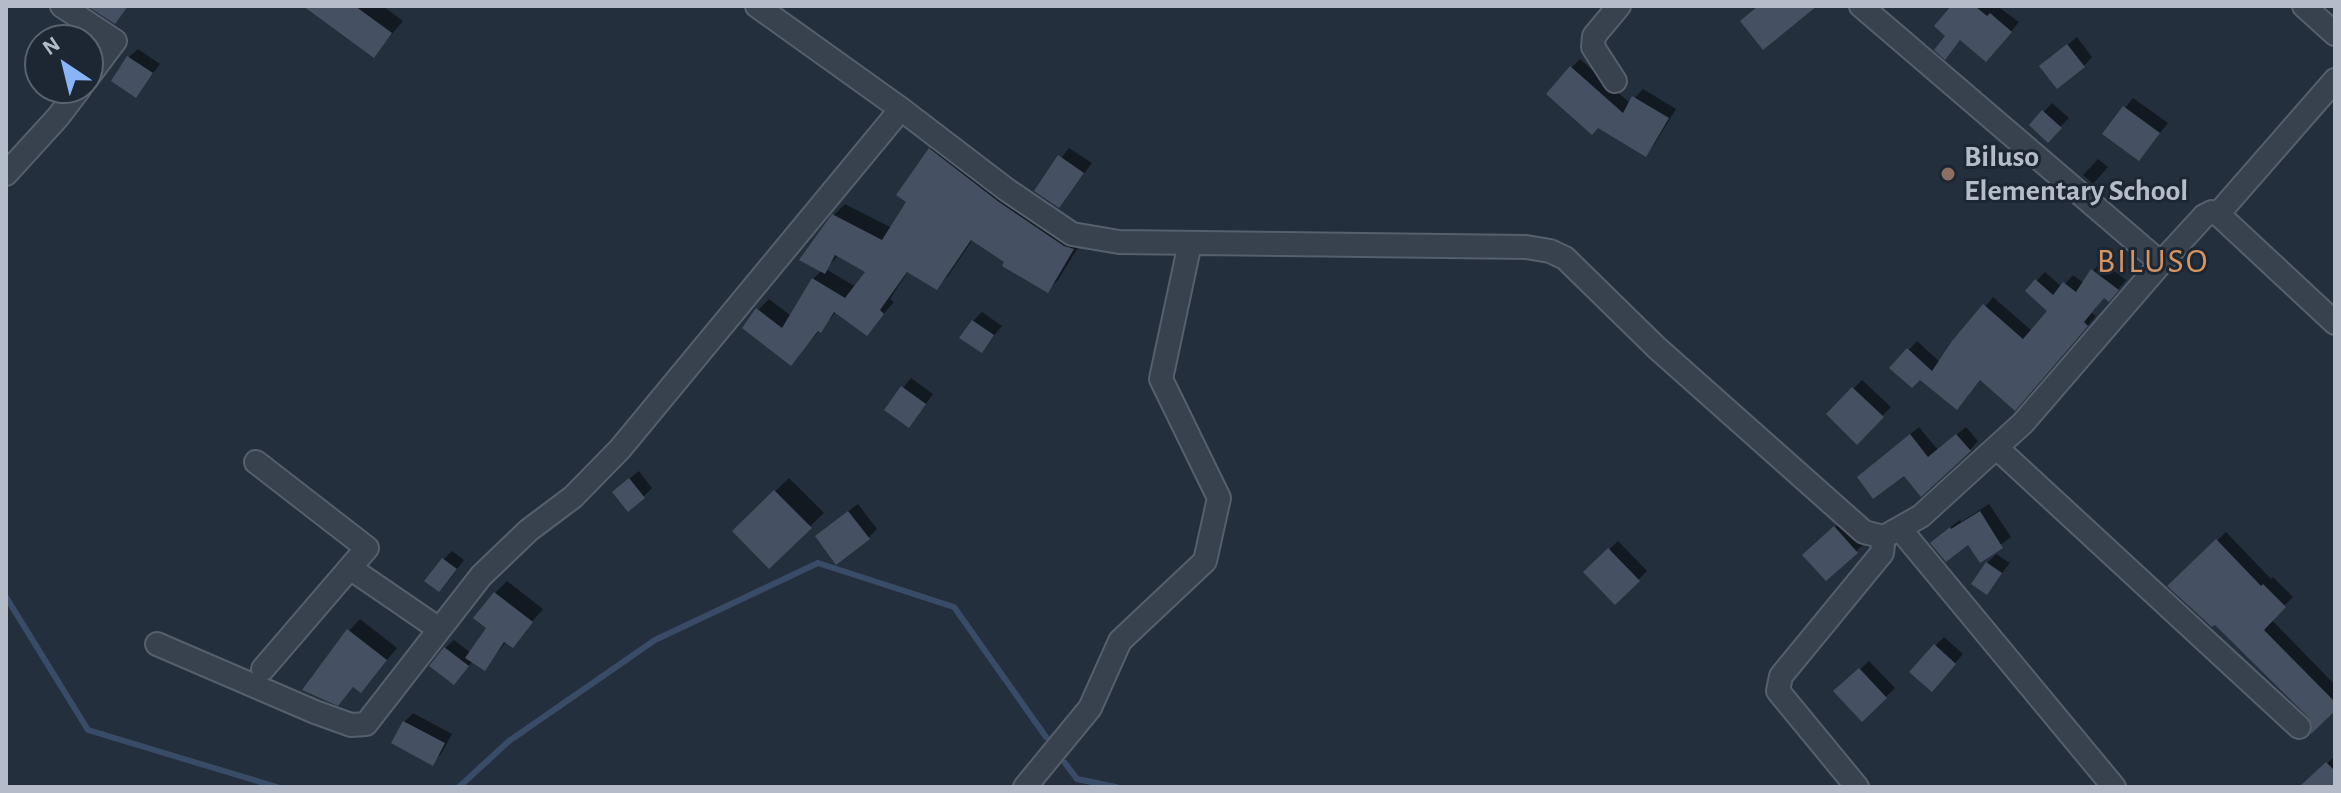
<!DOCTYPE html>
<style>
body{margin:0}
#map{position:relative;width:2341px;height:793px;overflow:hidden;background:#242f3e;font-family:"Alegreya Sans",sans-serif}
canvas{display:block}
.frame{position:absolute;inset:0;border:8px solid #b4bcc9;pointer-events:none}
.north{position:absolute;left:24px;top:24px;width:80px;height:80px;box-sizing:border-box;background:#1d2633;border:2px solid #59626f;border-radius:50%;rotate:325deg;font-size:22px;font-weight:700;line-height:32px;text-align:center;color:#b4bcc9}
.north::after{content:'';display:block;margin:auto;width:28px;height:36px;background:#8ab4f8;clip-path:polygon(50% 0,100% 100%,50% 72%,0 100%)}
</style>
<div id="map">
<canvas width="2341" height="793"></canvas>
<div class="frame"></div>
<div class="north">N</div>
</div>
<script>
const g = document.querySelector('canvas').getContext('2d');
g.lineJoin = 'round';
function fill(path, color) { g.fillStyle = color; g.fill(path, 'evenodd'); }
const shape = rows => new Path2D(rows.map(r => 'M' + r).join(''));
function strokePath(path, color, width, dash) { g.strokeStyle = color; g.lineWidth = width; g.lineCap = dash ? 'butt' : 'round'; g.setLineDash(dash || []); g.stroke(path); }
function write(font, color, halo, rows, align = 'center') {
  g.font = font + ' "Alegreya Sans",sans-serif'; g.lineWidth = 6; g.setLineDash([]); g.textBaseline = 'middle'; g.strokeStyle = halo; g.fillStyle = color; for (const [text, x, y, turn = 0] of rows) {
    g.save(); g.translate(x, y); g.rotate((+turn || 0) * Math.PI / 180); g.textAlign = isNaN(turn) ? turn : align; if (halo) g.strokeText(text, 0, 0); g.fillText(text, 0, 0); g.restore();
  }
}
const shadow = shape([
 [319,6,383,6,403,21,374,55],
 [1951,6,1997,6,2019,22,1995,51,1961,39,1945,57],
 [2077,37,2092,57,2084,66,2042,66],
 [138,49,160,64,136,96,129,57],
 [1580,59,1630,103,1643,89,1676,109,1654,145,1645,154,1571,68],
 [2133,98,2168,123,2139,159,2105,134],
 [2052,103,2069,118,2048,140,2031,125],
 [941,138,1084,238,1058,280,1047,291,973,239,948,276,937,287,909,270,890,299,894,302,866,334,837,311,791,363,758,310,769,299,791,316,813,279,822,270,834,215,845,204,892,228,909,202,930,149],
 [838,255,868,271,856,287,826,269],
 [1069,148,1092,163,1059,206,1036,191],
 [2098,159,2108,167,2093,184,2083,175],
 [2101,261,2126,280,2117,291,2105,296,2092,313,2096,316,2024,399,1981,379,1957,407,1920,378,1892,368,1917,341,1940,362,1993,297,2032,331,2050,310,2036,281,2045,272,2062,287,2073,275,2084,283],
 [982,312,1002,326,981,351,973,321],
 [911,378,933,394,917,416,886,409],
 [1862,380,1891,407,1857,442,1829,414],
 [1919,427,1938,450,1966,427,1978,441,1970,450,1904,473,1868,469],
 [639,471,652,488,643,497,623,484],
 [789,478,824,513,769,566,734,531],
 [858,504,877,529,868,538,826,528],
 [1989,504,2011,537,1980,560,1969,542,1941,534,1960,520,1961,522],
 [1844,519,1865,543,1826,579,1813,546],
 [2226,532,2271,579,2273,577,2293,597,2271,619,2335,685,2335,708,2315,723,2215,622,2170,586],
 [1618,541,1647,571,1616,602,1586,572],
 [452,551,464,560,448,581,444,559],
 [1996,554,2010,563,1987,592,1987,563],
 [507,581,543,609,512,645,507,641,484,668,473,661,454,683,445,648,454,640,471,653,489,627,495,593],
 [360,619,397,648,361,691,354,686,338,703,349,631],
 [1944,637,1963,654,1940,680,1935,646],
 [1869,661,1895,688,1863,719,1836,692],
 [413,713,452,734,441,754,432,763,404,722],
 [2335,756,2335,787,2307,787,2305,784]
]);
const stream = shape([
 [6,597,88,730,277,787],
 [1065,763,1077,779,1116,787],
 [459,787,509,741,655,640,818,563,954,607,1046,737]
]);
const building = shape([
 [87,6,128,6,115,24],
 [303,6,355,6,392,33,374,58],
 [1758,6,1817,6,1763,50,1740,21],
 [1951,6,1975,6,1987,16,1990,13,2012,32,1986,62,1960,40,1945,60,1934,50,1945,36,1934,26],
 [2067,44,2085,67,2057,89,2039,66],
 [127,56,153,73,136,98,111,81],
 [1570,66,1623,113,1632,96,1669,118,1646,157,1598,128,1592,135,1546,94],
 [2123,106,2160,133,2139,161,2102,134],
 [2042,110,2062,128,2048,143,2029,125],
 [929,148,999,202,1064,246,1074,249,1048,293,1002,266,1004,262,971,240,937,290,907,272,880,310,884,314,867,336,834,312,821,333,818,331,791,366,742,328,756,308,782,328,812,278,845,298,865,272,835,255,825,274,799,260,832,214,882,240,906,202,896,195],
 [1058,155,1084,173,1059,208,1034,191],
 [2091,269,2119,290,2109,302,2104,298,2084,322,2088,326,2015,411,1980,380,1957,410,1920,380,1912,388,1889,368,1907,348,1932,371,1952,341,1983,304,2023,339,2047,311,2025,291,2035,279,2053,295,2063,282,2076,292],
 [972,320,994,335,982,353,959,338],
 [901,386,926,404,909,428,884,410],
 [1852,387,1884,417,1857,445,1826,414],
 [1910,434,1928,457,1956,434,1971,451,1921,497,1904,476,1873,499,1857,477],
 [629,478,645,498,628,512,612,492],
 [774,490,812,528,769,569,732,531],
 [848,511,870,539,836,565,815,536],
 [1980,511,2003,548,1980,563,1968,545,1946,562,1930,543,1950,527,1951,529],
 [1834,526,1858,553,1826,581,1802,555],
 [2216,539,2261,586,2263,584,2286,607,2264,630,2335,702,2335,711,2311,734,2312,724,2308,717,2215,625,2212,627,2167,586],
 [1608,548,1640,581,1615,605,1583,572],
 [442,558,457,569,439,592,424,581],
 [1986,562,2002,573,1987,595,1971,584],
 [494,592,533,622,513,648,504,642,485,671,465,658,486,628,473,618],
 [347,629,387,660,361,693,353,687,338,706,302,690],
 [1934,644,1956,664,1932,692,1909,672],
 [444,647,469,666,454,685,429,666],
 [1859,668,1887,698,1862,722,1833,691],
 [403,721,445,743,433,766,391,743],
 [2326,762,2335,771,2335,787,2299,787]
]);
const minor = shape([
 [62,6,115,41,88,77],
 [757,6,901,109,1007,190,1072,234,1119,242,1526,247,1550,251,1565,258,1657,348,1864,532,1884,537,1921,516,2023,423,2161,263,2204,216,2212,212,2218,214,2335,80],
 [1861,6,2161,263],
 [2304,6,2335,34],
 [1615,81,1593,47,1594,36,1619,6],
 [6,174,58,117,80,88],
 [2218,214,2335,323],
 [1998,449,2299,727],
 [256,462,367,548,263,669],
 [1900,529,2114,787],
 [350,568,439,629],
 [157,644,315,712,351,725,366,724,481,576,529,530,573,497,620,449,901,109],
 [1025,787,1090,708,1120,641,1205,561,1219,498,1161,379,1190,243],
 [1857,787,1778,691,1781,676,1882,553,1884,537]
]);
const markers = [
 [1948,174,8,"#8d6e63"]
];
const poiNames = [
 ["Biluso",1964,157],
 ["Elementary School",1964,191]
];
const quarterNames = [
 ["BILUSO",2153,262]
];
fill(shadow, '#0007');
strokePath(stream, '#394c67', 6);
fill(building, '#455162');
strokePath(minor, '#565f6c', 26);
strokePath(minor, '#38414e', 22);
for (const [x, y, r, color] of markers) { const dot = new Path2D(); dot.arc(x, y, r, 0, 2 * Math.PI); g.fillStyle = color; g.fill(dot); strokePath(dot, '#1d2633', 3); }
write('bold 30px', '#b4bcc9', '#1d2633', poiNames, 'left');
g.letterSpacing = '2px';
write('34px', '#d59563', '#1d2633', quarterNames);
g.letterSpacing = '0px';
</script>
